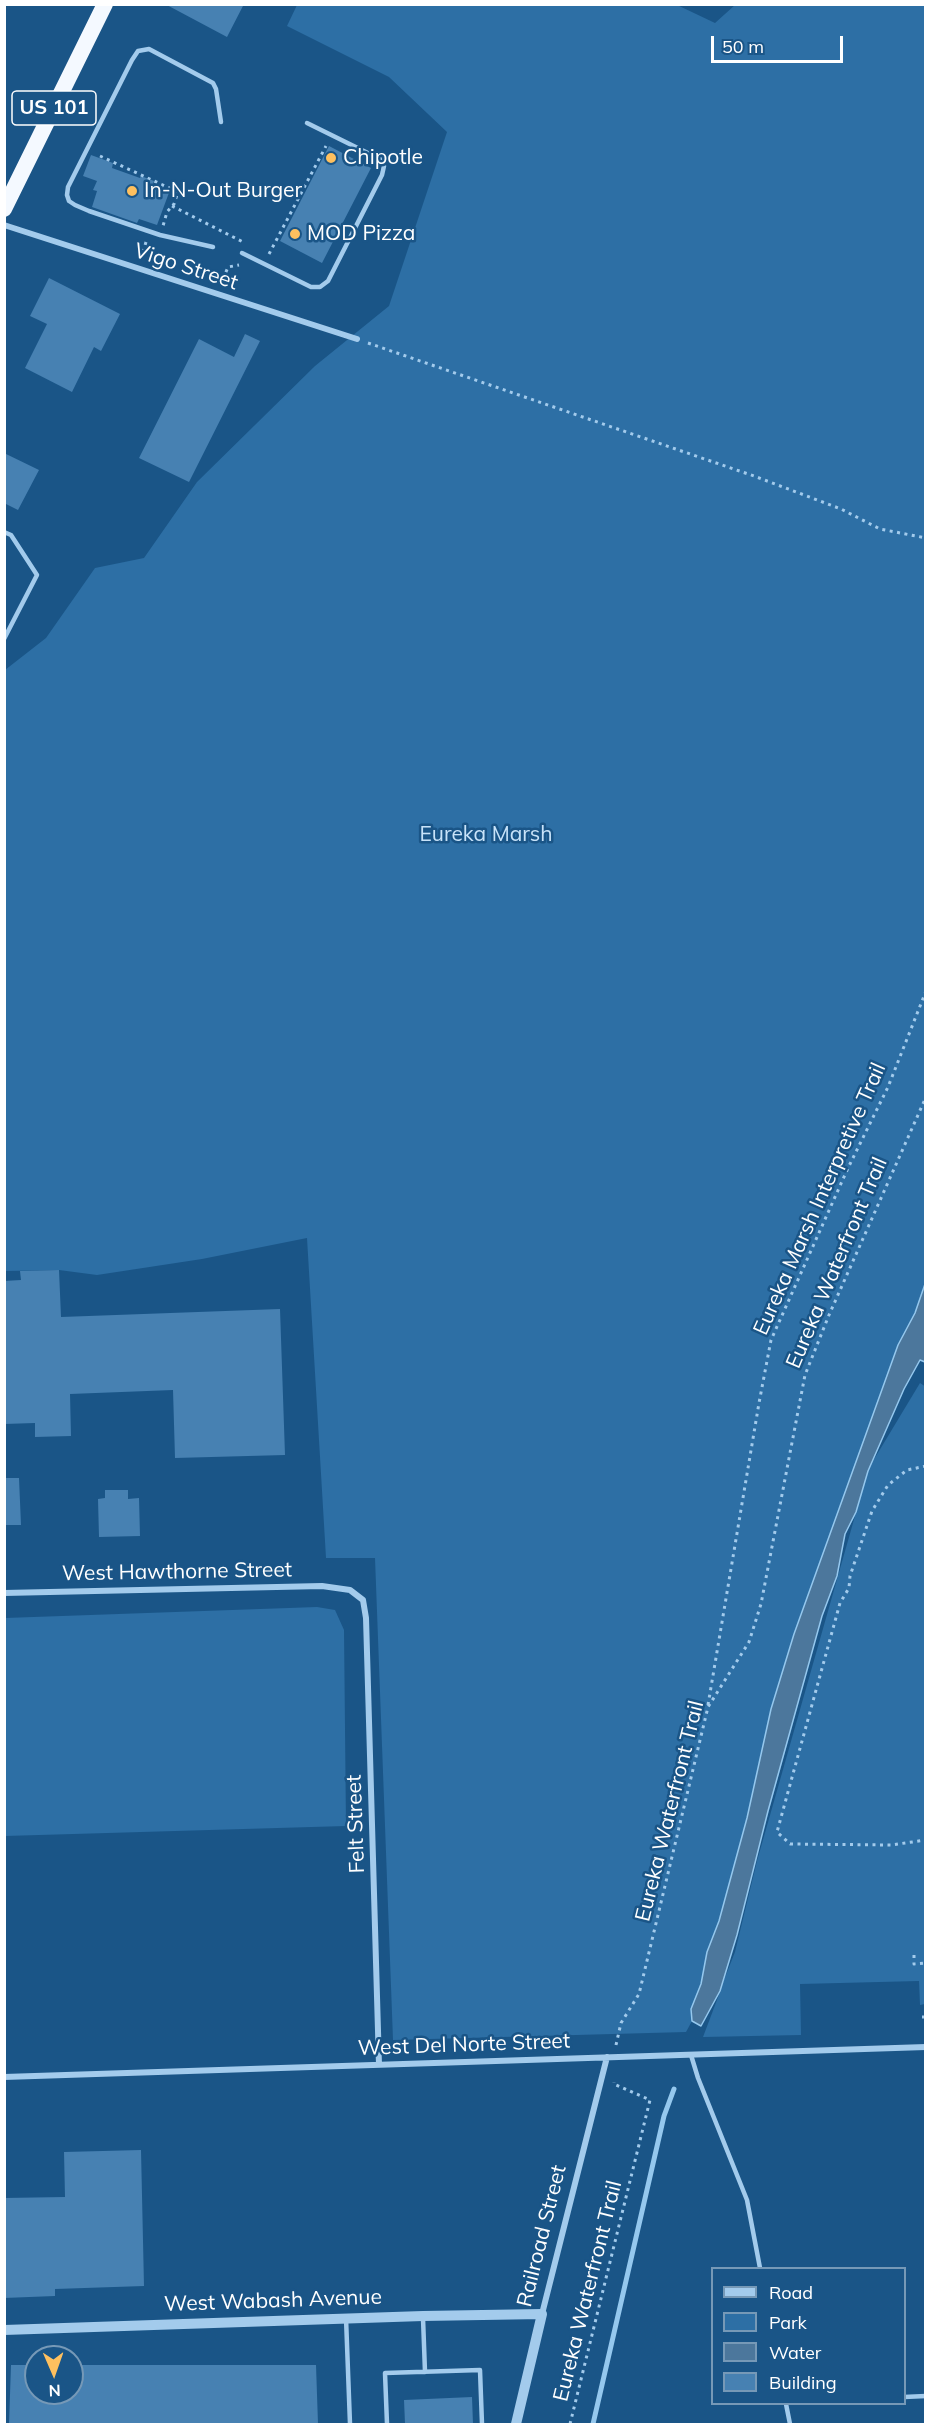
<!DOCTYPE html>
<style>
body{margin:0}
#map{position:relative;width:930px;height:2429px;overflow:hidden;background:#1a5587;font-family:Mulish,sans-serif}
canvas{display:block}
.frame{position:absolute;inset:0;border:6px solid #fff;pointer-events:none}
.legend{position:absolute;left:711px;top:2267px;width:195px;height:138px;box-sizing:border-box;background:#1a5587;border:2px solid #7699b7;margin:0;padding:8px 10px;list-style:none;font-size:18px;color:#fff}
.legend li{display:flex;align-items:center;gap:12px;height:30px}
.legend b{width:30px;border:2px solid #7699b7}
.north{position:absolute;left:24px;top:2345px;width:60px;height:60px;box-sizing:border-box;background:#1a5587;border:2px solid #7699b7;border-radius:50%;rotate:178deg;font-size:16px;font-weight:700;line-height:24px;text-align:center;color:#fff}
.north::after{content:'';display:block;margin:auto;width:21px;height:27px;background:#fec05f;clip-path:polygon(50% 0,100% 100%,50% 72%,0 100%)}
.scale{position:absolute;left:711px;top:36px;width:132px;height:27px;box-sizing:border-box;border:3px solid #fff;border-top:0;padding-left:8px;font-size:18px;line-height:21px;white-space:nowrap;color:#fff;-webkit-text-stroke:4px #1a5587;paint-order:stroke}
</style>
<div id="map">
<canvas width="930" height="2429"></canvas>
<div class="frame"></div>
<ul class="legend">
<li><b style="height:8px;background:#a3cbec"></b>Road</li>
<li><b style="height:16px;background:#2d6fa5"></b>Park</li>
<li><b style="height:16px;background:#4c779c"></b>Water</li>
<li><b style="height:16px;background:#4781b2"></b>Building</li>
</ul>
<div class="north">N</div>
<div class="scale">50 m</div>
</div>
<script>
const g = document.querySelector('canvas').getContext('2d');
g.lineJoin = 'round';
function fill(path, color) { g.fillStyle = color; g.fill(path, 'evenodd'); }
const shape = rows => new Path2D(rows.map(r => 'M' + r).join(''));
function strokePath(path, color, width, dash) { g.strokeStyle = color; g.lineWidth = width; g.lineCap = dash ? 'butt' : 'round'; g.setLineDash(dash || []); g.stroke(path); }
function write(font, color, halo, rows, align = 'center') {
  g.font = font + ' Mulish,sans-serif'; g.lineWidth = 5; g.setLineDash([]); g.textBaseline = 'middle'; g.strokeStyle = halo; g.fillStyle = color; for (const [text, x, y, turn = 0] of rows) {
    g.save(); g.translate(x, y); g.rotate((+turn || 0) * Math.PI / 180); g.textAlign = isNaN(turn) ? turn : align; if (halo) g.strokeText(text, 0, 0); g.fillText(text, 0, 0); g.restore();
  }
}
const green = shape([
 [675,4,715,23,735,5,925,5,926,1362,920,1360,904,1389,870,1466,920,1383,926,1387,925,2004,920,2005,919,1981,800,1984,801,2035,703,2037,720,1992,701,2026,692,2021,686,2032,393,2040,375,1558,326,1558,307,1238,202,1259,97,1275,59,1270,5,1271,5,670,46,638,95,568,144,558,197,482,315,366,389,306,447,132,389,77,287,26,297,5],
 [855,1516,757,1861,735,1952,720,1990,822,1616,837,1576,845,1534],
 [317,1607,335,1610,344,1630,346,1826,5,1836,5,1618]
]);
const water = shape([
 [925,1284,925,1362,920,1360,904,1389,868,1471,856,1512,845,1534,837,1576,822,1616,768,1811,737,1935,720,1991,701,2026,692,2021,691,2009,701,1984,707,1952,719,1921,747,1818,771,1709,794,1634,898,1345,915,1313,925,1284]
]);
const stream = shape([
 [593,2424,664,2116,674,2089]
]);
const building = shape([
 [165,4,244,4,227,37],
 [329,146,371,168,322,263,280,241],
 [91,155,113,163,112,168,140,178,141,176,154,181,153,184,170,190,157,225,139,219,137,223,92,207,97,191,93,190,97,181,83,176],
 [49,278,120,314,101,351,94,347,72,392,25,368,47,324,30,316],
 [245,334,260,341,189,482,139,458,199,339,234,357],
 [4,453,39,470,18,510,4,503],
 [59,1270,61,1317,280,1309,285,1455,175,1458,173,1390,70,1394,71,1436,35,1437,35,1423,4,1424,4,1281,21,1280,20,1271],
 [4,1478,19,1478,21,1525,4,1525],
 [105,1490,128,1490,128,1499,139,1498,140,1536,99,1537,98,1499,105,1498],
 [141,2150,144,2286,55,2289,55,2296,4,2298,4,2198,65,2197,64,2152],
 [11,2365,36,2365,36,2393,72,2393,72,2365,316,2365,318,2424,9,2424],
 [472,2397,473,2424,405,2424,404,2400]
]);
const path = shape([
 [100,156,178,192,174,204,167,212,163,226],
 [172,206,243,242],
 [143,252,146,242],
 [269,254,326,146],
 [223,279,228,267,239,265],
 [368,343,754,476,841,509,880,529,926,538],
 [926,1466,907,1470,888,1485,872,1511,850,1576,849,1588,840,1603,777,1832,790,1844,891,1845,926,1840],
 [926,1686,926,1721],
 [708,1705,759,1403,771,1340,848,1168,888,1087,926,991],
 [914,1955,914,1964,926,1963],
 [922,2017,926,2017],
 [616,2045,621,2023,639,1994,708,1707,749,1642,761,1604,805,1375,829,1315,926,1097],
 [570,2424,650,2100,614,2084,614,2082]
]);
const service = shape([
 [213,247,160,235,89,211,75,205,69,201,67,195,68,187,132,60,138,51,149,49,213,83,216,89,221,122],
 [242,253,311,287,320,287,328,281,382,175,384,166,380,159,307,123],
 [4,532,11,535,37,575,4,639],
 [691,2055,698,2078,747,2200,760,2268],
 [346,2318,350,2424],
 [423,2318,425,2372],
 [904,2397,926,2396],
 [786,2404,790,2424],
 [387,2424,385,2373,480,2370,482,2424]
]);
const minor = shape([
 [4,225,357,339],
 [4,1593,322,1586,350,1590,363,1600,366,1618,379,2065],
 [4,2077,926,2047],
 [542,2314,607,2057]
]);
const tertiary = shape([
 [4,2330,423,2316,542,2314,516,2424]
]);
const trunk = shape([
 [4,209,105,4]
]);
const markers = [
 [331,158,6,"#fec05f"],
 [132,191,6,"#fec05f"],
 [295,234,6,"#fec05f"]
];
const shields = [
 [54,108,84]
];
const shieldNames = [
 ["US 101",54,108]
];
const poiNames = [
 ["Chipotle",343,158],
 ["In-N-Out Burger",144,191],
 ["MOD Pizza",307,234]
];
const streetNames = [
 ["Vigo Street",186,267,18],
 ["Eureka Marsh Interpretive Trail",820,1199,-66],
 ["Eureka Waterfront Trail",837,1263,-67],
 ["West Hawthorne Street",177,1572,-1],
 ["Eureka Waterfront Trail",670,1811,-76],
 ["Felt Street",356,1824,-92],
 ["West Del Norte Street",464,2045,-2],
 ["Railroad Street",542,2236,-76],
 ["Eureka Waterfront Trail",588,2291,-76],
 ["West Wabash Avenue",273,2301,-2]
];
const parkNames = [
 ["Eureka Marsh",486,835]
];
fill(green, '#2d6fa5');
fill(water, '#4c779c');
strokePath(water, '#95c8ee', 1.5);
strokePath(stream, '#95c8ee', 5);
fill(building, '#4781b2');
strokePath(path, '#a3cbec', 3, [3, 4.5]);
strokePath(service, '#a3cbec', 4.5);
strokePath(minor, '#a3cbec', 6);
strokePath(tertiary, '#a3cbec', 10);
strokePath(trunk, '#f4f9ff', 16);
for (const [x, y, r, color] of markers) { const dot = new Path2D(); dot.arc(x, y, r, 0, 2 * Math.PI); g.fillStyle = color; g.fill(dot); strokePath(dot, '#1a5587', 2); }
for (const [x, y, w] of shields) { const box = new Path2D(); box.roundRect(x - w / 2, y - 17, w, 34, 4.5); g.fillStyle = '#1a5587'; g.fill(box); strokePath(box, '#fff', 1.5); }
write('bold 20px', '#fff', null, shieldNames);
write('21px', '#fff', '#1a5587', poiNames, 'left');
write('21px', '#fff', '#1a5587', streetNames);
write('21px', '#c8e3f9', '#1a5587', parkNames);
</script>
